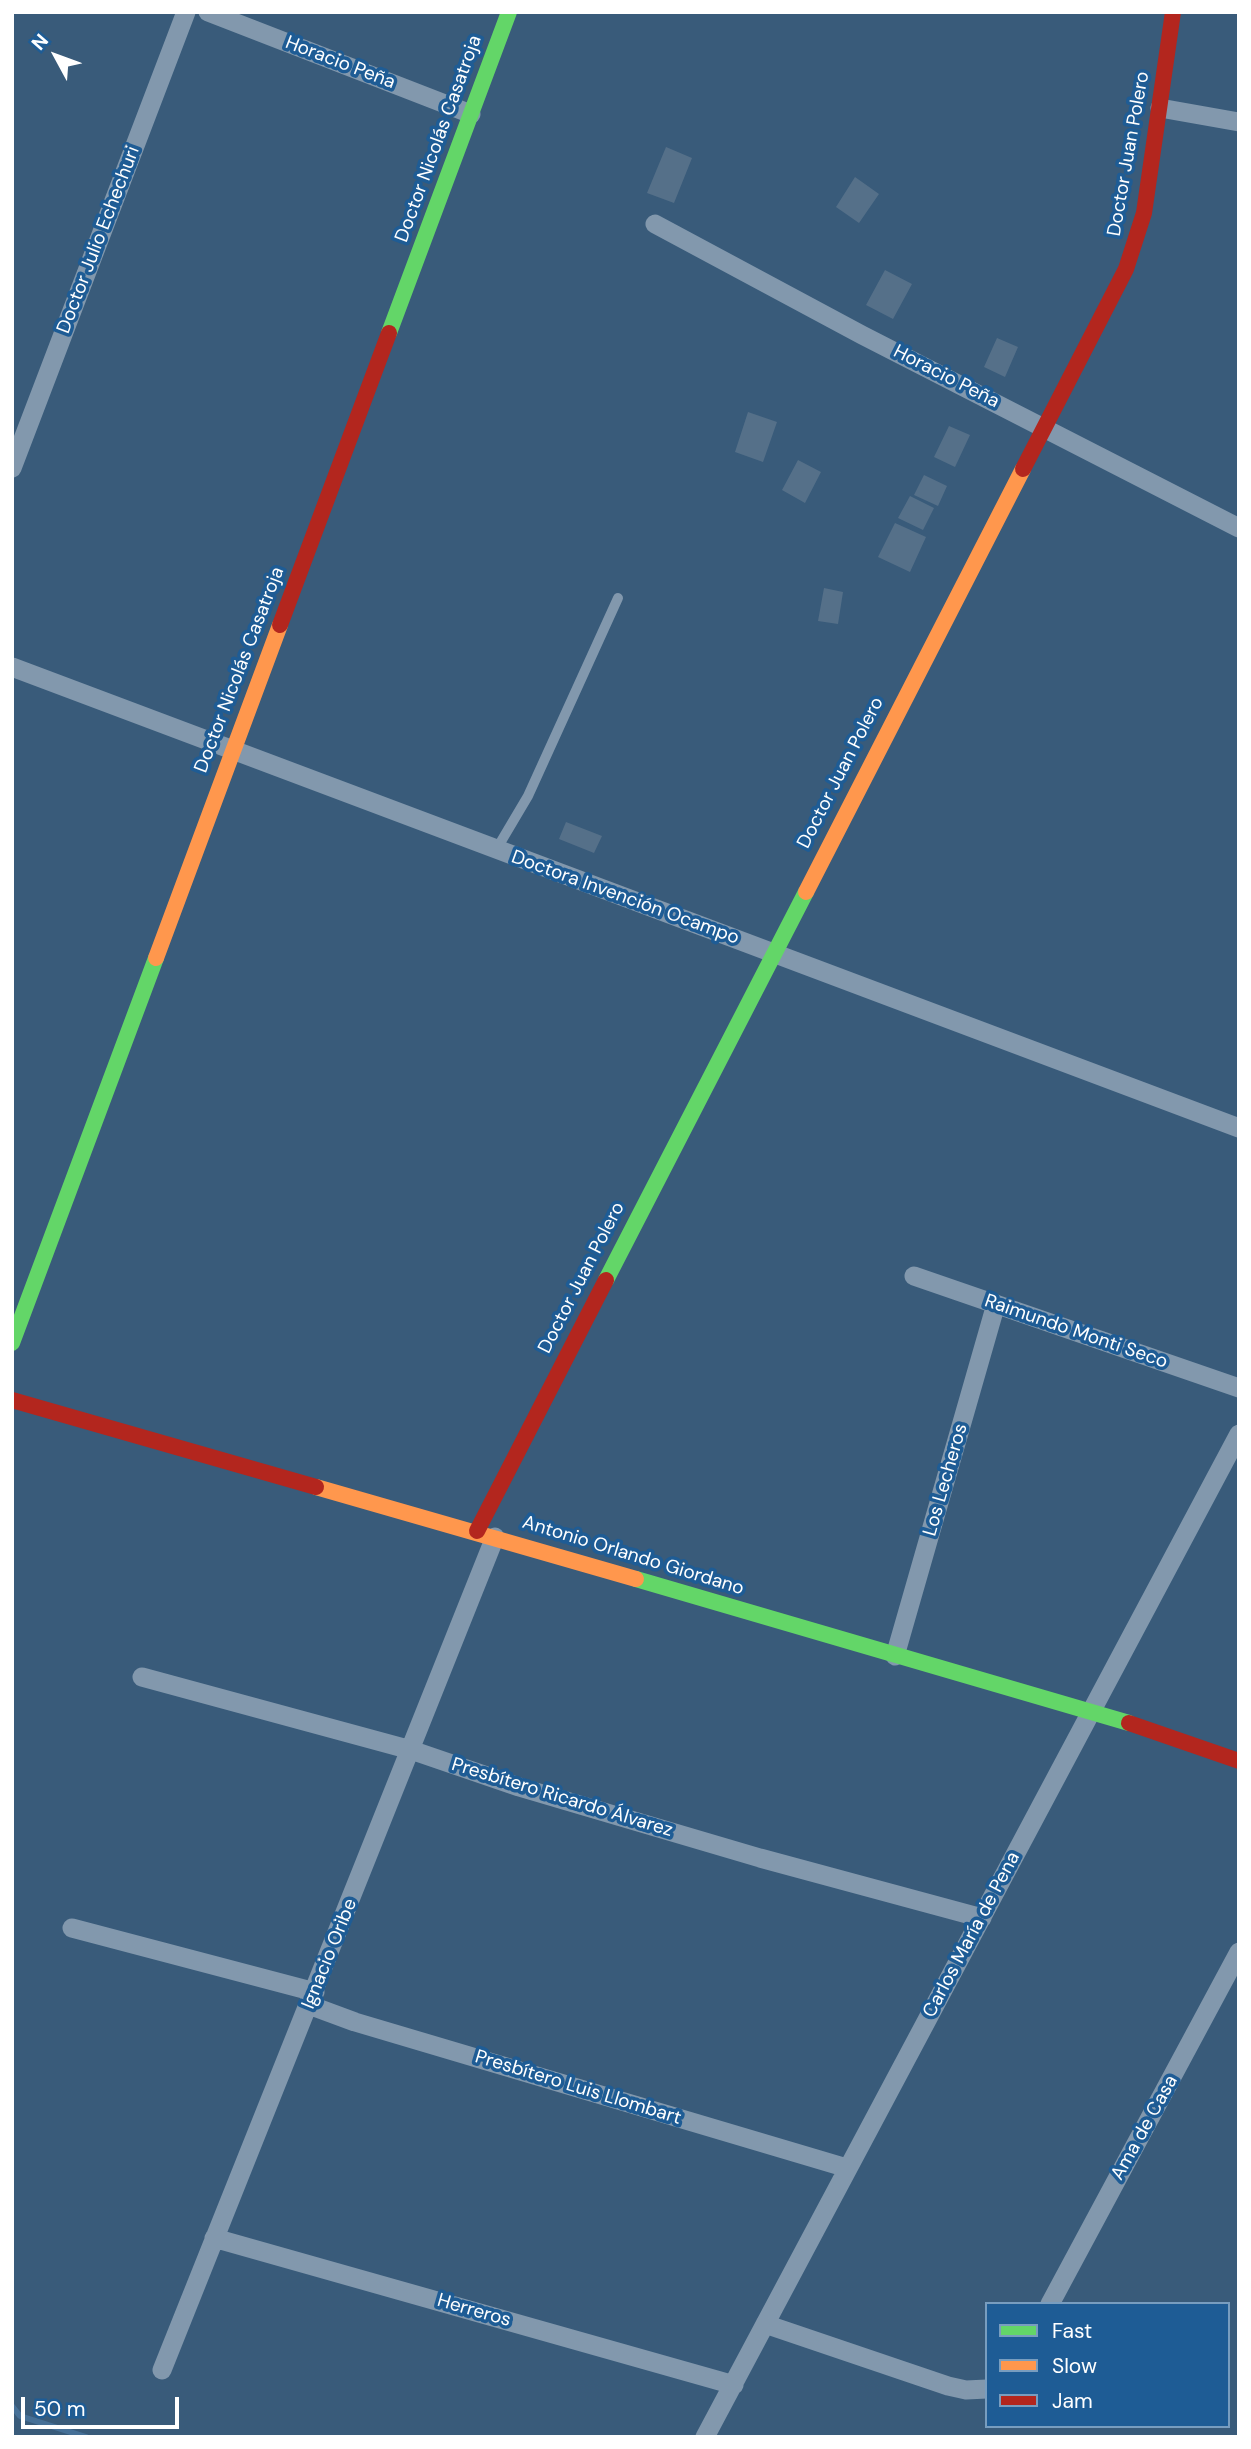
<!DOCTYPE html>
<meta charset="utf-8">
<style>
body{margin:0}
#map{position:relative;width:1251px;height:2449px;overflow:hidden;background:#395b7a;font-family:"DM Sans",sans-serif}
canvas{display:block}
.frame{position:absolute;inset:0;border:14px solid #fff;pointer-events:none}
.legend{position:absolute;left:985px;top:2302px;width:245px;height:126px;box-sizing:border-box;background:#1e5c95;border:2px solid #789dbf;margin:0;padding:9px 12px;list-style:none;font-size:21px;color:#fff}
.legend li{display:flex;align-items:center;gap:14px;height:35px}
.legend b{width:35px;border:2px solid #789dbf}
.north{position:absolute;left:21px;top:21px;width:70px;height:70px;-webkit-text-stroke:5px #1e5c95;paint-order:stroke;rotate:311deg;font-size:19px;font-weight:700;line-height:28px;text-align:center;color:#fff}
.north::after{content:'';display:block;margin:auto;width:24px;height:32px;background:#fff;clip-path:polygon(50% 0,100% 100%,50% 72%,0 100%)}
.scale{position:absolute;left:21px;top:2397px;width:158px;height:32px;box-sizing:border-box;border:4px solid #fff;border-top:0;padding-left:9px;font-size:21px;line-height:24px;white-space:nowrap;color:#fff;-webkit-text-stroke:5px #1e5c95;paint-order:stroke}
</style>
<div id="map">
<canvas width="1251" height="2449"></canvas>
<div class="frame"></div>
<ul class="legend">
<li><b style="height:9px;background:#63d668"></b>Fast</li>
<li><b style="height:9px;background:#ff974d"></b>Slow</li>
<li><b style="height:9px;background:#b3261e"></b>Jam</li>
</ul>
<div class="north">N</div>
<div class="scale">50 m</div>
</div>
<script>
const g = document.querySelector('canvas').getContext('2d');
g.lineJoin = 'round';
const shape = rows => new Path2D(rows.map(r => 'M' + r).join(''));
function strokePath(path, color, width, dash) { g.strokeStyle = color; g.lineWidth = width; g.lineCap = dash ? 'butt' : 'round'; g.setLineDash(dash || []); g.stroke(path); }
function fill(path, color) { g.fillStyle = color; g.fill(path, 'evenodd'); }
function write(font, color, halo, rows, align = 'center') {
  g.font = font + ' "DM Sans",sans-serif'; g.lineWidth = 7; g.setLineDash([]); g.textBaseline = 'middle'; g.strokeStyle = halo; g.fillStyle = color; for (const [text, x, y, turn = 0] of rows) {
    g.save(); g.translate(x, y); g.rotate((+turn || 0) * Math.PI / 180); g.textAlign = isNaN(turn) ? turn : align; if (halo) g.strokeText(text, 0, 0); g.fillText(text, 0, 0); g.restore();
  }
}
const stream = shape([
 [12,2406,20,2416,86,2437]
]);
const building = shape([
 [666,147,692,158,674,203,647,193],
 [855,177,879,194,859,223,836,207],
 [885,270,912,284,893,319,866,305],
 [997,338,1018,347,1005,377,984,367],
 [748,412,777,422,763,462,735,452],
 [949,426,970,435,955,467,934,457],
 [798,460,821,472,805,503,782,490],
 [924,475,947,486,938,506,914,495],
 [910,496,934,508,923,530,898,518],
 [895,523,926,537,910,572,878,557],
 [824,588,843,592,838,624,818,621],
 [566,822,602,836,594,853,559,839]
]);
const lane = shape([
 [496,850,528,796,618,598]
]);
const street = shape([
 [208,12,471,114],
 [1160,108,1239,122],
 [655,224,862,335,1239,528],
 [12,468,186,12],
 [12,667,1239,1128],
 [914,1276,1239,1388],
 [895,1656,996,1304],
 [142,1677,411,1750,519,1787,760,1858,982,1918],
 [72,1928,315,1992],
 [309,2005,355,2022,847,2168],
 [214,2238,734,2385],
 [1050,2304,1239,1952],
 [765,2324,948,2386,966,2390,987,2389],
 [162,2370,495,1537],
 [705,2437,1239,1434]
]);
const fast = shape([
 [389,333,509,12],
 [606,1280,806,892],
 [12,1343,156,958],
 [636,1579,1129,1723]
]);
const slow = shape([
 [806,892,1023,469],
 [156,958,280,625],
 [316,1487,636,1579]
]);
const jam = shape([
 [1023,469,1126,269,1144,213,1173,12],
 [280,625,389,333],
 [12,1400,316,1487],
 [477,1531,606,1280],
 [1129,1723,1239,1761]
]);
const streetNames = [
 ["Horacio Peña",340,63,21],
 ["Doctor Nicolás Casatroja",439,139,-70],
 ["Doctor Juan Polero",1129,154,-80],
 ["Doctor Julio Echechuri",99,240,-69],
 ["Horacio Peña",946,377,27],
 ["Doctor Nicolás Casatroja",240,670,-69],
 ["Doctor Juan Polero",841,773,-63],
 ["Doctora Invención Ocampo",625,898,20],
 ["Doctor Juan Polero",582,1278,-63],
 ["Raimundo Monti Seco",1076,1332,19],
 ["Los Lecheros",946,1480,-74],
 ["Antonio Orlando Giordano",633,1556,17],
 ["Presbítero Ricardo Álvarez",562,1798,17],
 ["Carlos María de Pena",972,1935,-62],
 ["Ignacio Oribe",330,1954,-68],
 ["Presbítero Luis Llombart",578,2088,17],
 ["Ama de Casa",1145,2128,-61],
 ["Herreros",474,2311,16]
];
strokePath(stream, '#467097', 6);
fill(building, '#557089');
strokePath(lane, '#8298ad', 10);
strokePath(street, '#8298ad', 19);
strokePath(fast, '#63d668', 16);
strokePath(slow, '#ff974d', 16);
strokePath(jam, '#b3261e', 16);
write('19px', '#fff', '#1e5c95', streetNames);
</script>
